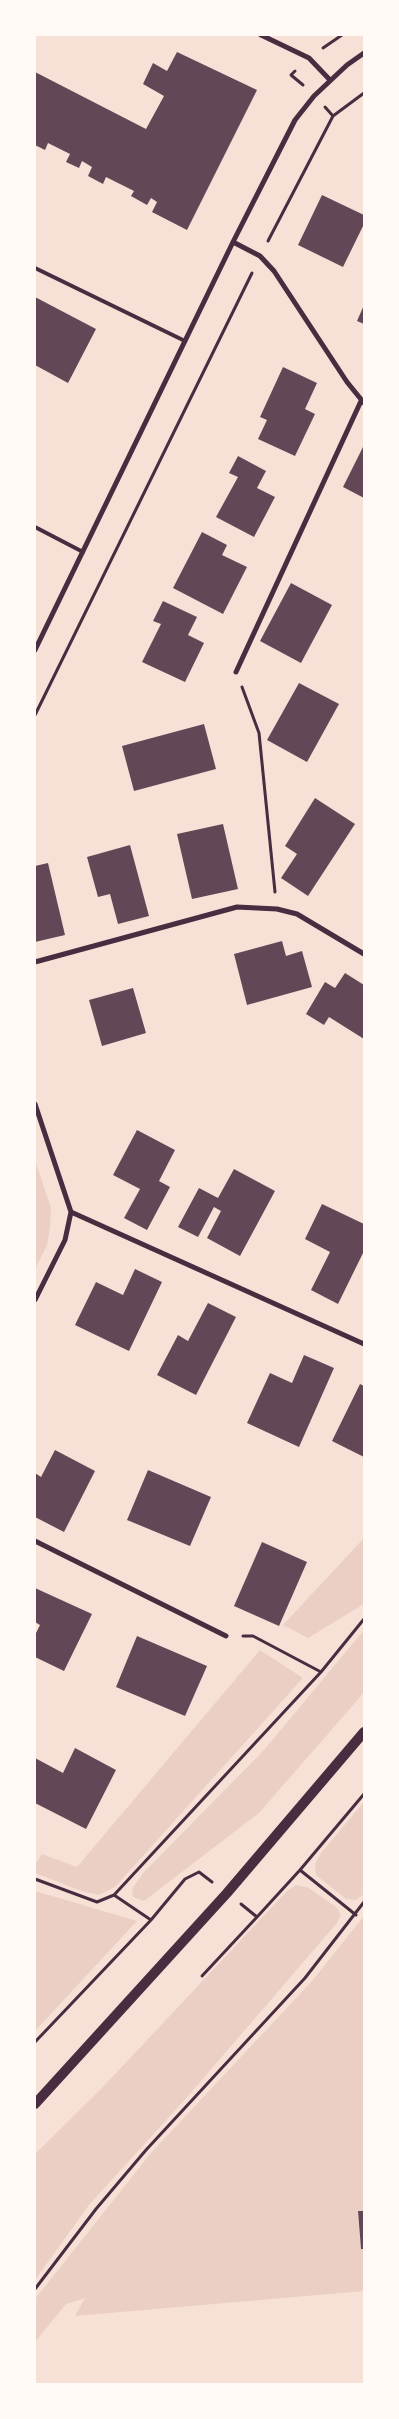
<!DOCTYPE html>
<style>
body{margin:0}
#map{position:relative;width:399px;height:2419px;overflow:hidden;background:#f7e1d7;font-family:Mulish,sans-serif}
canvas{display:block}
.frame{position:absolute;inset:0;border:36px solid #fffaf5;pointer-events:none}
</style>
<div id="map">
<canvas width="399" height="2419"></canvas>
<div class="frame"></div>
</div>
<script>
const g = document.querySelector('canvas').getContext('2d');
g.lineJoin = 'round';
function fill(path, color) { g.fillStyle = color; g.fill(path, 'evenodd'); }
const shape = rows => new Path2D(rows.map(r => 'M' + r).join(''));
function strokePath(path, color, width, dash) { g.strokeStyle = color; g.lineWidth = width; g.lineCap = dash ? 'butt' : 'round'; g.setLineDash(dash || []); g.stroke(path); }
const green = shape([
 [35,1160,51,1208,50,1228,47,1245,35,1270],
 [364,1538,364,1604,308,1638,283,1625],
 [364,1630,364,1692,348,1711,259,1813,144,1901,133,1897,132,1889,143,1873,264,1750],
 [260,1650,303,1678,115,1887,99,1895,84,1892,35,1873,35,1865,42,1854,77,1867],
 [364,1802,364,1894,356,1900,346,1899,316,1875,315,1864,321,1853],
 [296,1885,309,1888,336,1907,341,1914,337,1923,189,2095,89,2205,35,2280,35,2154,102,2088,287,1891],
 [35,1891,137,1921,35,2031],
 [364,1916,364,2211,358,2212,361,2249,364,2249,364,2291,75,2316,85,2298,66,2304,35,2342,35,2299,150,2154,312,1981]
]);
const building = shape([
 [177,52,257,90,187,230,152,212,157,202,151,198,147,205,131,196,134,191,106,177,103,184,88,176,92,167,82,161,79,168,66,162,70,154,48,143,45,150,35,145,35,72,146,129,164,96,143,84,153,63,167,71],
 [322,195,364,215,364,224,343,267,298,245],
 [35,297,96,329,68,383,35,365],
 [364,305,364,324,357,321],
 [283,367,317,383,305,409,315,414,295,456,258,439,267,420,260,417],
 [364,445,364,498,343,487],
 [238,456,266,471,257,488,275,497,254,537,216,517,238,477,229,473],
 [202,532,227,545,222,555,247,567,223,614,173,588],
 [291,583,332,605,301,663,260,641],
 [163,601,197,617,188,635,204,643,185,682,142,662,161,624,153,621],
 [299,683,339,704,307,762,267,740],
 [204,724,216,769,134,791,122,746],
 [315,798,355,824,308,896,281,878,297,854,285,846],
 [223,824,238,889,192,899,177,834],
 [130,845,149,916,118,924,110,894,98,897,87,857],
 [48,863,65,935,35,942,35,866],
 [282,941,286,956,302,951,312,987,247,1005,234,954],
 [345,973,364,985,364,1039,329,1017,324,1025,306,1014,325,982,335,988],
 [133,988,146,1033,102,1046,89,1000],
 [137,1130,175,1150,159,1181,170,1187,147,1230,124,1218,140,1189,113,1175],
 [234,1169,275,1191,240,1256,207,1238,221,1211,214,1207,198,1237,178,1227,199,1188,218,1198],
 [322,1204,364,1224,364,1251,338,1304,311,1290,330,1252,305,1239],
 [135,1269,162,1282,129,1351,75,1325,96,1282,123,1295],
 [208,1303,236,1317,196,1395,157,1375,178,1335,188,1341],
 [304,1355,334,1368,299,1447,247,1423,270,1373,292,1383],
 [360,1384,364,1386,364,1457,332,1441],
 [55,1450,95,1471,64,1532,35,1517,35,1473,41,1477],
 [148,1470,211,1497,190,1546,127,1520],
 [262,1542,307,1562,279,1626,234,1606],
 [35,1588,92,1614,64,1671,35,1657,35,1635,40,1625,35,1622],
 [137,1636,207,1666,185,1716,116,1687],
 [75,1748,116,1770,86,1829,35,1803,35,1758,63,1773],
 [358,2211,364,2211,364,2249,361,2249]
]);
const path = shape([
 [323,48,342,35],
 [295,71,291,75,303,85],
 [325,107,333,116],
 [268,241,333,116,364,93],
 [242,687,259,733,275,892],
 [35,715,252,273],
 [243,1636,253,1636,321,1672],
 [300,1870,364,1794],
 [35,1879,97,1902,114,1895,321,1672,364,1619],
 [114,1895,151,1920,185,1879,199,1872,212,1882],
 [241,1904,257,1917,300,1870,356,1915],
 [202,1976,257,1917],
 [35,2042,151,1920],
 [35,2289,96,2209,146,2150,305,1978,364,1902]
]);
const service = shape([
 [35,268,185,341],
 [35,527,83,552]
]);
const minor = shape([
 [261,35,309,58,330,80],
 [233,242,260,256,274,271,347,382,364,403],
 [35,650,233,242,295,120,314,96,347,65,364,53],
 [236,672,361,401],
 [35,962,237,907,277,909,297,914,364,954],
 [35,1104,71,1212,65,1240,35,1300],
 [71,1212,364,1344],
 [35,1541,226,1636]
]);
const secondary = shape([
 [35,2104,227,1893,364,1732]
]);
fill(green, '#ebcfc5');
fill(building, '#644757');
strokePath(path, '#4a2c40', 3);
strokePath(service, '#4a2c40', 4);
strokePath(minor, '#4a2c40', 5);
strokePath(secondary, '#4a2c40', 10);
</script>
